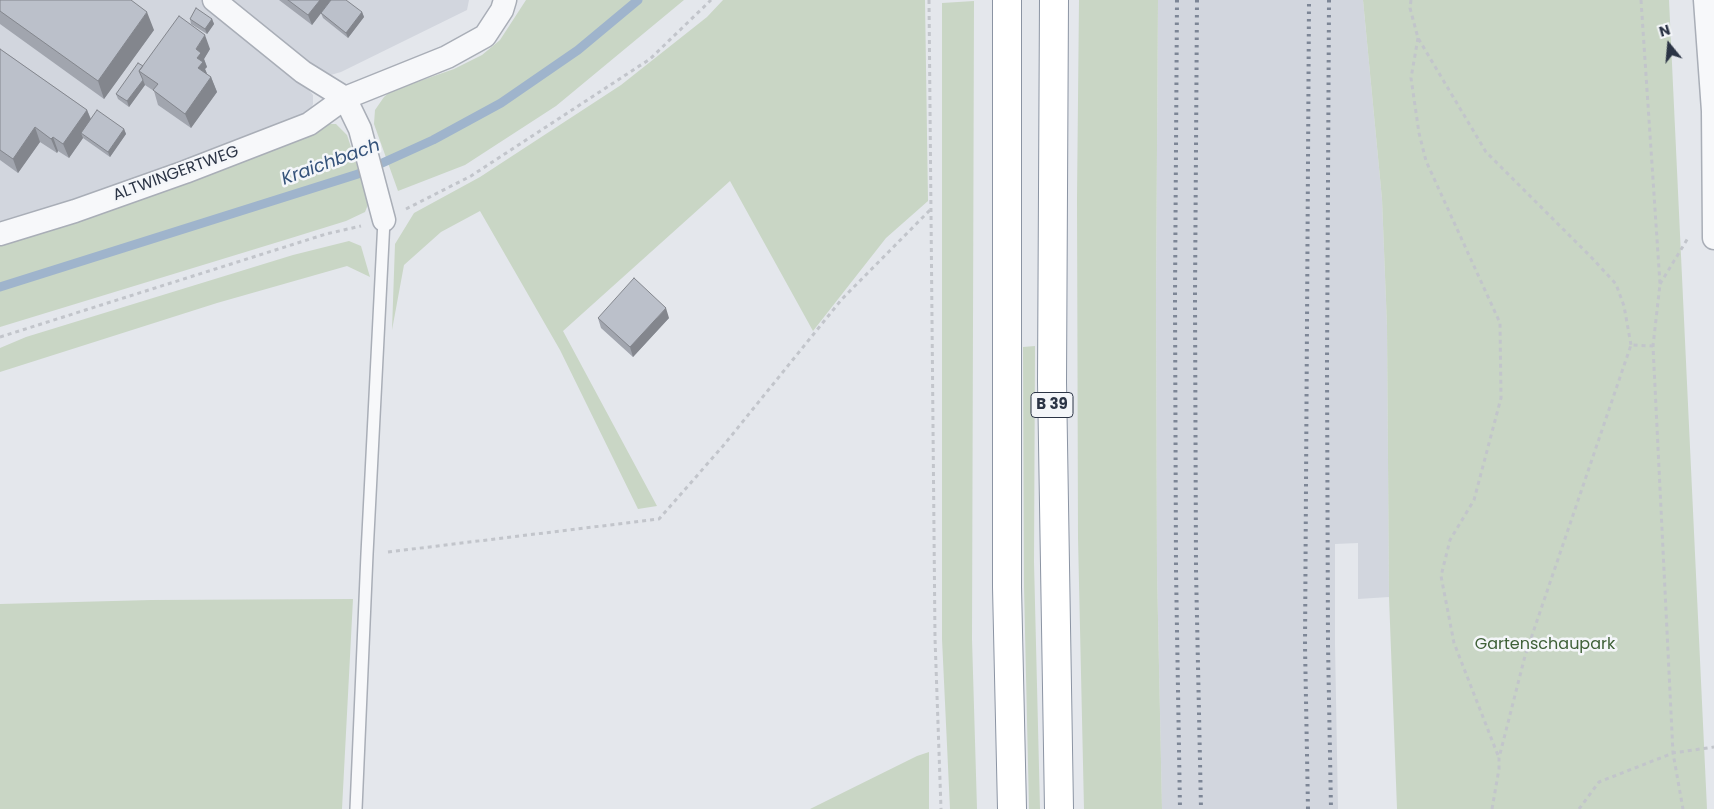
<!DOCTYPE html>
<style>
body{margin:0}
#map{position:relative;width:1714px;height:809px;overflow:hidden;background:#e4e7ec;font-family:Poppins,sans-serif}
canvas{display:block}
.north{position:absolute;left:1644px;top:20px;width:50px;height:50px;-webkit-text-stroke:4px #f4f6f9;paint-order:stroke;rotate:343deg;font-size:14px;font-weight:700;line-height:20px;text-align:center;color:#2b3445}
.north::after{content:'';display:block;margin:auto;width:18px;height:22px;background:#2b3445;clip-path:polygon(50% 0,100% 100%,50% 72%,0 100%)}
</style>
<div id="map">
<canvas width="1714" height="809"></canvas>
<div class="north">N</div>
</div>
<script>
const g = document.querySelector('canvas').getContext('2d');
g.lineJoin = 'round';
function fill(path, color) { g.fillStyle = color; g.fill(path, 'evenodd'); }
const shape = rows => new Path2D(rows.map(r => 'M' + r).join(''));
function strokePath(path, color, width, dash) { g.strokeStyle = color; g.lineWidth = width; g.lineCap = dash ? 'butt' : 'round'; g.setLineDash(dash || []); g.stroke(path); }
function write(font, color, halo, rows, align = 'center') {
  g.font = font + ' Poppins,sans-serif'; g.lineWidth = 5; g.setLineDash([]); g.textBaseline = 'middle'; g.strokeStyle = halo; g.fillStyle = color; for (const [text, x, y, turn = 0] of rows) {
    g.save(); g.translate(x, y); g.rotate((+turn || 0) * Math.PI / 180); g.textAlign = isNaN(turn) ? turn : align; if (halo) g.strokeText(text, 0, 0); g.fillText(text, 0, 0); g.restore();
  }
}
const built = shape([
 [0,0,469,0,467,10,341,72,303,83,313,95,313,104,309,115,295,124,0,227],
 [1158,0,1363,0,1382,199,1387,326,1389,597,1358,599,1358,543,1335,544,1335,644,1338,809,1162,809,1157,571,1156,296]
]);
const green = shape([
 [526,0,684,0,556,106,465,165,398,191,374,124,375,110,384,97,391,91,454,69,482,55,500,40],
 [723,0,925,0,928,201,886,238,813,331,730,181,563,331,657,506,638,509,560,350,480,211,441,232,404,265,392,330,395,244,414,213,480,177,621,85,707,17],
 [1079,0,1158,0,1156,296,1157,571,1162,809,1084,809,1078,538,1077,199],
 [1363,0,1669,0,1707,809,1397,809,1389,597,1387,326,1382,199],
 [974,1,972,639,977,809,950,809,942,639,942,3],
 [328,124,336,124,347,135,369,202,365,212,346,221,288,239,0,327,0,242],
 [349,241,361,246,370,277,347,266,217,303,0,372,0,348,26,337,293,255],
 [1035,346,1034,562,1040,809,1029,809,1024,587,1023,347],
 [353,599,342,809,0,809,0,604,151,600],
 [929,752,929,809,810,809,917,756]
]);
const stream = shape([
 [0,287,358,174,433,140,501,103,578,50,638,0]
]);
const path = shape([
 [929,0,935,638,941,809],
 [1411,0,1410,8,1418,38,1486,152,1592,258,1616,284,1624,306,1631,345],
 [1641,0,1660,284,1653,346,1673,753,1683,809],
 [1418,38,1411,78,1419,133,1426,161,1500,323,1501,398,1474,500,1450,540,1441,576,1454,643,1499,758],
 [406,209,471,176,650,59,711,0],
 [1660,284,1688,238],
 [0,337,326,234,361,226],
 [388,552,659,519,723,446,842,299,931,209],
 [1492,809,1499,769,1499,758,1525,656,1631,345,1653,346],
 [1579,809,1599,782,1673,753,1714,747]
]);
const lane = shape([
 [356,809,367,554,384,220]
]);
const street = shape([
 [214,0,303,72,345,98],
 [1705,0,1713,111,1714,238],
 [345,98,360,129,384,220],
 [0,234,75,211,185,172,309,124,345,98,447,57,485,36,502,10,505,0]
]);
const highway = shape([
 [1007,0,1007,587,1012,809],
 [1054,0,1052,382,1059,809]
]);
const rail = shape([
 [1177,0,1175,295,1176,570,1180,809],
 [1197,0,1195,295,1196,570,1201,809],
 [1329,0,1327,364,1328,645,1331,809],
 [1308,809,1305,646,1309,0]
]);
const wall = shape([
 [0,0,154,30,104,99,0,24],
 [279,0,331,0,312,25],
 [362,12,364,17,348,38,323,18,321,13],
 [190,19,212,19,214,24,207,34,191,24],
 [0,49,87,110,91,119,124,129,126,134,110,157,83,138,69,158,58,151,57,153,40,142,18,173,0,160],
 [210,49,204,59,207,67,205,69,207,74,211,77,217,92,191,128,158,105,154,91,145,85,129,107,118,99,116,94,143,66],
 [598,318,669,318,633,357,601,328]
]);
const shadedWall = shape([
 [320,0,331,0,312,25,308,15],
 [147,12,154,30,104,99,98,81],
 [362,12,364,17,348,38,346,33],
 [212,19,214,24,207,34,205,29],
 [205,35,210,49,204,59,207,67,205,69,208,76,198,68,196,49],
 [211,77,217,92,191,128,185,114],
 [143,80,145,85,129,107,127,101],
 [87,110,93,125,81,133,83,138,69,158,63,144],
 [35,127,40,142,18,173,13,159],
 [124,129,126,134,110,157,108,152],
 [53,137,58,151,57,153,51,139],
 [666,308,669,318,633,357,630,347]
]);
const building = shape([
 [0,0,131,0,147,12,98,81,0,11,0,0],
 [288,0,320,0,308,15,288,0],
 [331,0,346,0,362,12,346,33,321,13,331,0],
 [196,8,212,19,205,29,190,19,196,8],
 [179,16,205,35,196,49,201,53,197,58,203,62,198,68,211,77,185,114,153,90,158,84,139,71,179,16],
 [0,49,87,110,63,144,53,137,51,139,35,127,13,159,0,150,0,49],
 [138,63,143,66,139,71,143,80,127,101,116,94,138,63],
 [97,110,124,129,108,152,81,133,97,110],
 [634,278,666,308,630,347,598,318,634,278]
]);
const shields = [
 [1052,405,42]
];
const shieldNames = [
 ["B 39",1052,405]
];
const streetNames = [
 ["ALTWINGERTWEG",176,174,-20]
];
const parkNames = [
 ["Gartenschaupark",1545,645]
];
const waterNames = [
 ["Kraichbach",331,163,-20]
];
fill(built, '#d2d6de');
fill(green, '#c9d6c5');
strokePath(stream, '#9fb4cc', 9);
strokePath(lane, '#a9aeb7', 14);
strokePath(street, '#a9aeb7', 25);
strokePath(highway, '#8b94a3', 30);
strokePath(path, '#c2c5cb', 3, [4, 4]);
strokePath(lane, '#f7f8fa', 11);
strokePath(street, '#f7f8fa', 22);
strokePath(highway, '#fff', 28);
strokePath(rail, '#7d8696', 4, [2.5, 5]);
fill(wall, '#a1a5ae');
fill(shadedWall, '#83868d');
fill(building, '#bbc0ca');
strokePath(building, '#83868d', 1);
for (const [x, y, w] of shields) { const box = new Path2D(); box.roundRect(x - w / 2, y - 12.5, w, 25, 4); g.fillStyle = '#f4f6f9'; g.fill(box); strokePath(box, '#2b3445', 1); }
write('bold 15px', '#2b3445', null, shieldNames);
write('16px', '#2b3445', '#f4f6f9', streetNames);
write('16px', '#3f6138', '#f4f6f9', parkNames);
write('italic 18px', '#34527a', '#f4f6f9', waterNames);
</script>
